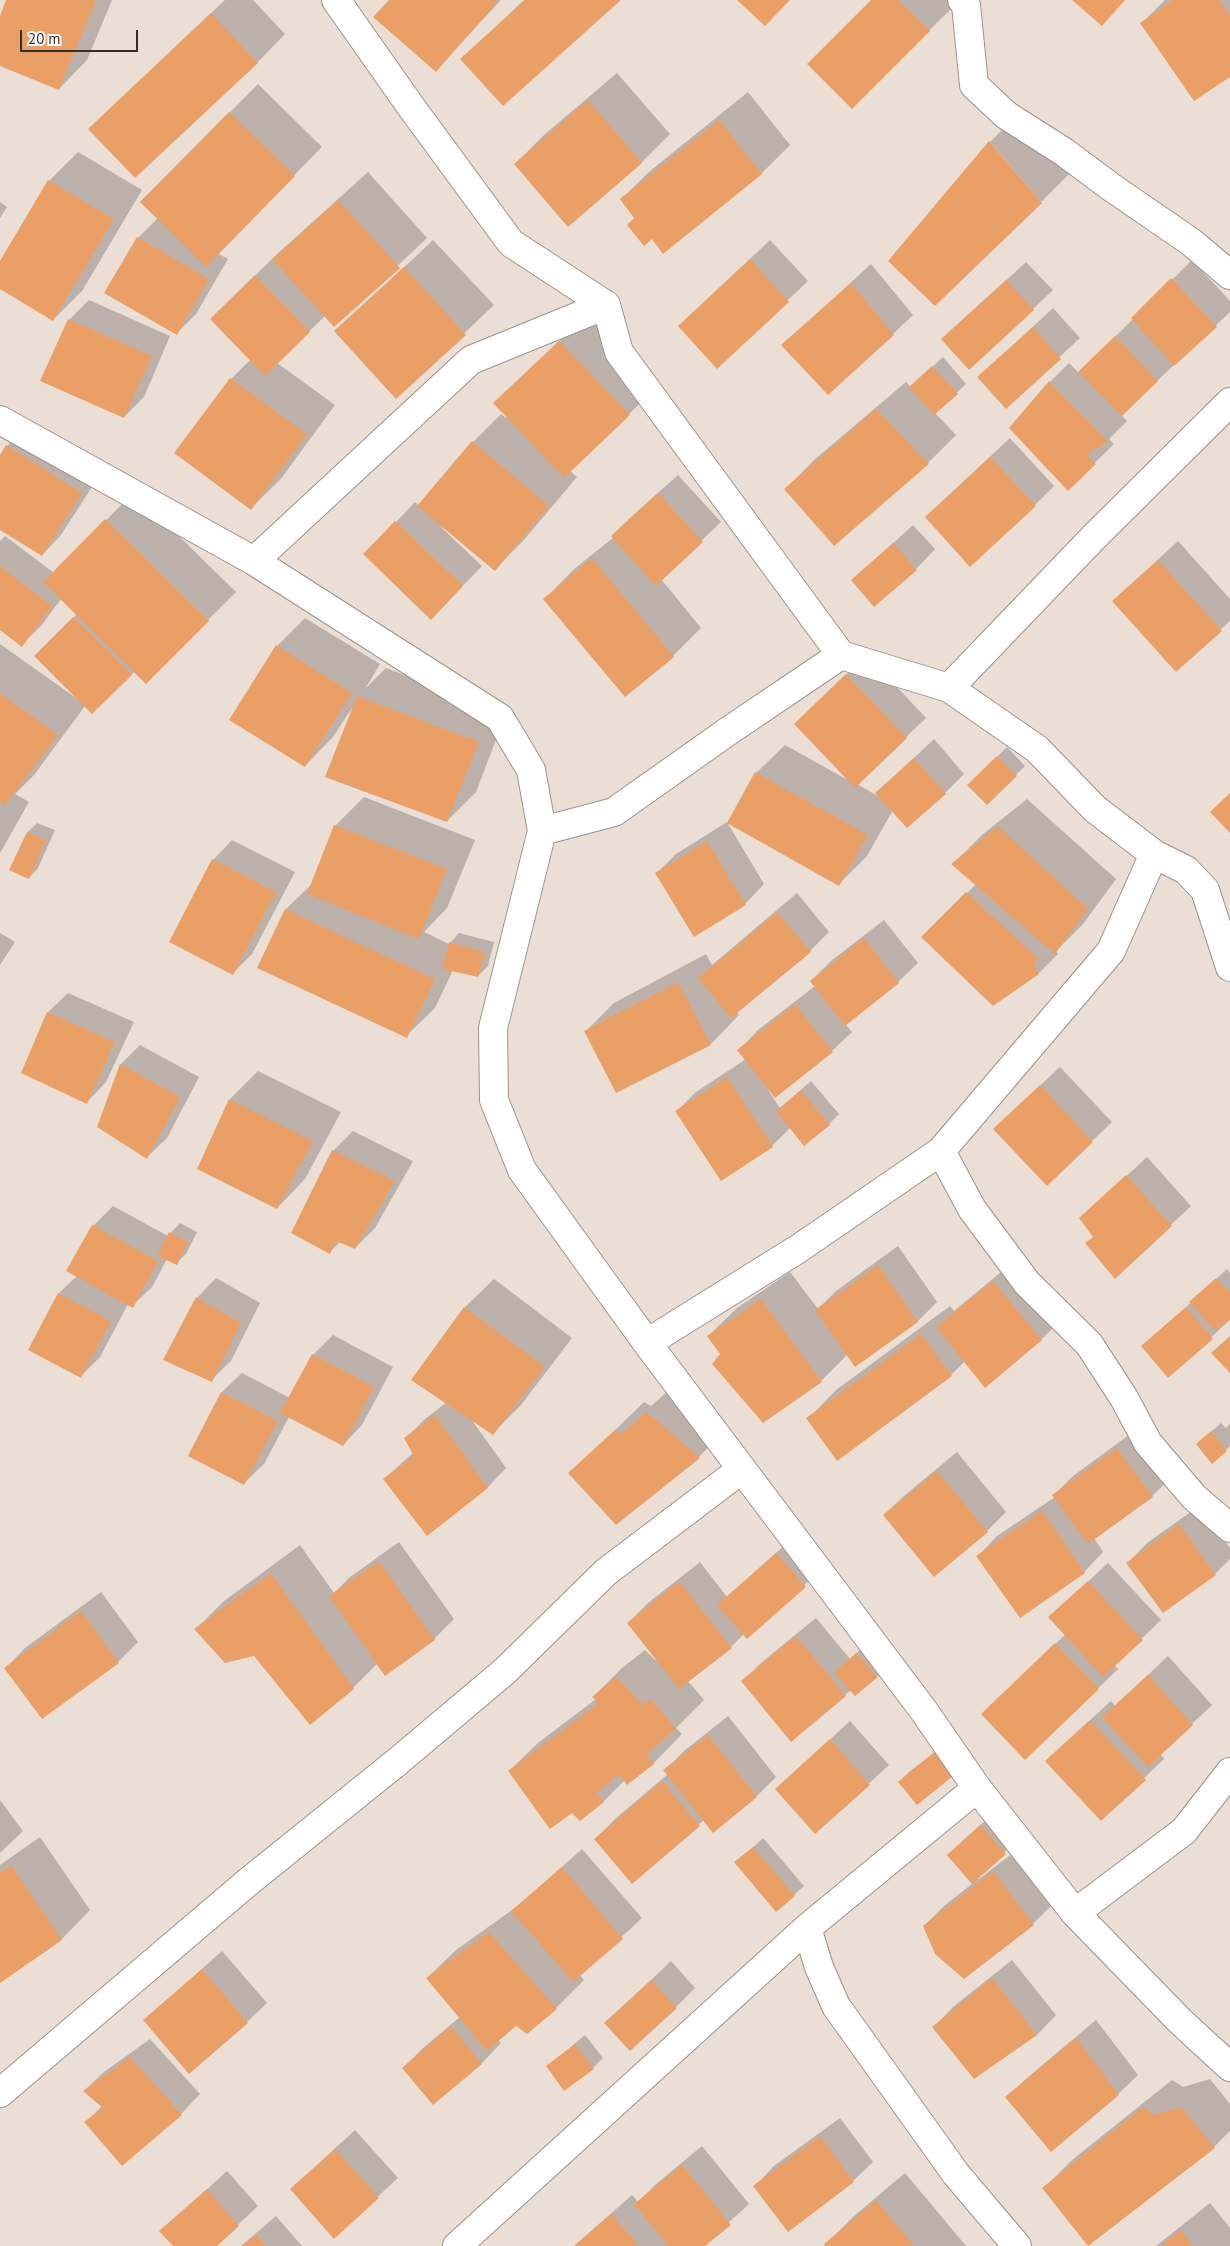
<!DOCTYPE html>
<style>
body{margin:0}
#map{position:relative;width:1230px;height:2246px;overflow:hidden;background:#eaded5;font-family:"PT Sans",sans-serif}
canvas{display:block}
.scale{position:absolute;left:20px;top:30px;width:118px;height:22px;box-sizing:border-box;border:2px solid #332f2c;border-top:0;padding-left:6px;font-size:15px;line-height:18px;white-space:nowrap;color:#332f2c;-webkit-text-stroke:4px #fff;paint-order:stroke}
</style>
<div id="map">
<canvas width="1230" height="2246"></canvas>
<div class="scale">20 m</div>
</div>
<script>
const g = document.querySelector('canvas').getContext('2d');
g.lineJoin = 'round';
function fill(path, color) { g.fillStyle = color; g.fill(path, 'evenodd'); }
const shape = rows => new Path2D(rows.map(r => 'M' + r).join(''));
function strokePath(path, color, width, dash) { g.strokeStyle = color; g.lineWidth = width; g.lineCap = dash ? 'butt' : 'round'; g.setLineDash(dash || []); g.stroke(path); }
const shadow = shape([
 [8,0,112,0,87,60,59,89,0,65,0,19],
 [225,0,253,0,285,34,257,63,118,101],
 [390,0,501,0,436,70],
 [524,0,619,0,462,59],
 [872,0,955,0,958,2,852,107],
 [1165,0,1230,0,1230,75,1142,23],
 [617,73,670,134,641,163,515,164,544,135],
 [258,84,322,147,217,253,228,259,196,314,177,333,138,238,158,218,142,202],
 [748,92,790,145,762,173,636,218,621,199,650,171],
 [1018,114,1069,174,1041,202,990,142],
 [78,152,142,190,82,291,53,320,0,288,0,264,49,181],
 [368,172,427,238,334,326,325,316,277,363,335,405,280,480,251,508,176,453,231,379,251,359,211,319,275,256],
 [0,202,7,207,0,218],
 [433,240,494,305,396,398,336,332],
 [770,240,808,281,717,367,699,307],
 [1192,260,1230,301,1230,312,1121,415,1127,421,1109,439,1114,444,1068,489,1050,382,1069,363,1079,373],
 [1026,262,1053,290,1033,309,943,339],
 [871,264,913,315,893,334,783,345],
 [89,300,170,336,144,397,124,417,69,320],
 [1053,308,1080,338,1006,407,979,377],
 [589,313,658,386,570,471,577,477,523,541,495,569,443,526,442,528,482,566,450,599,396,522,415,502,419,506,473,442,501,414,506,418,507,416,495,403],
 [943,357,966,384,935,413,956,435,928,463,786,489,814,460,906,382,911,387],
 [27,427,101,473,61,535,42,555,0,529,0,458,7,446],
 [1010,438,1054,486,1035,505,946,498],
 [678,475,721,522,661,579,701,628,673,656,545,599,573,570,614,537,612,536,632,516],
 [134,492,236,592,146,682,135,671,92,713,85,706,34,775,15,794,29,802,0,853,0,644,79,700,36,656,77,614,61,599,41,626,21,645,0,629,0,541,5,536,54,573],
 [913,525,935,549,916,569,853,580],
 [1178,541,1230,599,1230,621,1176,670,1113,601],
 [305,618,380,664,365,689,386,668,506,714,476,792,447,821,352,708,333,737,305,766,277,646],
 [867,655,926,718,857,784,881,798,877,793,934,739,964,774,945,793,893,810,867,856,839,884,756,773,785,745,848,780,815,704],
 [1007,747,1025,766,987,804,969,785],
 [364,797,475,840,447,908,424,932,449,944,459,933,494,942,488,966,478,976,453,970,435,1008,406,1036,259,967,286,909,313,883,335,826],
 [1027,799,1116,879,1083,924,1056,951,1058,954,1039,973,993,1004,923,937,976,884,953,864,982,835],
 [727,822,764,884,745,904,657,873,676,854],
 [37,823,55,830,38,868,29,878,28,832],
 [232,840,295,872,252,954,233,973,213,860],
 [797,893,829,932,810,951,737,1012,739,1015,711,1044,617,1091,586,1031,614,1003,706,954,712,965],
 [884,920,918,963,898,982,845,1024,852,1032,832,1051,775,1097,770,1089,768,1090,780,1108,811,1081,839,1114,829,1124,805,1144,791,1127,772,1146,677,1111,696,1092,746,1059,739,1050,758,1030,815,986,811,981,831,961],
 [0,933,15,942,0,965],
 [68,993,134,1022,106,1082,87,1102,23,1073,48,1012],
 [140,1045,199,1077,167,1138,147,1157,98,1126,121,1064],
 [1060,1067,1112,1122,1047,1184,1015,1109],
 [258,1071,341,1112,305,1179,277,1208,230,1099],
 [353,1131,413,1161,375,1228,355,1248,340,1242,330,1252,333,1151],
 [1147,1157,1191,1206,1115,1277,1094,1236,1081,1218],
 [113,1206,168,1236,180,1223,197,1232,186,1254,176,1263,167,1259,152,1287,132,1306,128,1304,100,1357,80,1377,59,1293,77,1276,93,1226],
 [898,1246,937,1302,918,1321,856,1365,848,1354,821,1381,722,1354,708,1336,737,1308,790,1272,818,1309,836,1291],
 [1013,1262,1061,1320,1042,1339,965,1361,951,1375,808,1419,836,1390,950,1306,954,1311],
 [1227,1269,1230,1273,1230,1320,1168,1376,1143,1347],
 [216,1278,260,1303,231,1361,211,1380,197,1298],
 [494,1279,572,1338,521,1405,493,1433,471,1419,506,1468,487,1488,384,1479,413,1453,406,1438,425,1419,447,1402,413,1379,465,1307],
 [333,1335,393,1367,362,1425,343,1445,289,1417,264,1464,244,1483,189,1455,222,1392,242,1373,290,1398,313,1355],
 [676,1384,727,1428,699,1457,616,1523,570,1474,644,1402,651,1406],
 [1221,1423,1226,1428,1230,1424,1230,1446,1226,1450,1207,1435],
 [1137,1429,1172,1477,1152,1496,1094,1538,1103,1552,1084,1572,978,1556,997,1536,1055,1497,1054,1495,1073,1476],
 [957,1452,1006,1512,987,1531,884,1515,904,1496],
 [1199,1506,1230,1548,1230,1559,1215,1574,1163,1612,1128,1563,1147,1543],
 [796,1535,825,1566,747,1637,744,1634,731,1647,688,1681,704,1700,676,1728,682,1734,654,1763,627,1783,625,1780,604,1801,580,1820,572,1811,509,1771,538,1743,596,1699,593,1697,622,1668,645,1650,655,1660,656,1659,628,1623,648,1603,700,1562,727,1597],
 [399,1542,454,1619,434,1639,386,1674,378,1663,353,1688,310,1723,254,1655,196,1629,224,1601,300,1545,334,1593,350,1577],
 [1108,1563,1161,1620,1114,1665,1118,1669,1025,1759,1003,1694,1066,1634,1050,1617],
 [101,1592,138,1642,118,1662,6,1668,25,1648],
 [816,1618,850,1659,867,1644,886,1666,877,1676,851,1690,845,1695,743,1681,762,1662],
 [1168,1656,1212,1705,1160,1754,1164,1759,1101,1819,1066,1742,1111,1701,1115,1706],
 [728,1716,776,1777,757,1796,713,1831,704,1820,632,1882,596,1839,615,1819,668,1774,665,1771,684,1751],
 [850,1721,889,1765,815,1833,776,1789],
 [945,1744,962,1766,899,1782,909,1772],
 [0,1800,23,1831,0,1853],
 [1000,1807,1024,1834,977,1878,979,1879,1013,1853,1053,1904,1033,1924,964,1977,924,1926,944,1906,973,1883,948,1855],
 [40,1837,90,1910,62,1939,0,1981,0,1865],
 [763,1838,804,1886,794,1895,736,1863],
 [582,1849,642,1918,580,1975,584,1980,556,2008,516,2024,498,2040,501,2043,482,2063,433,2103,403,2068,423,2048,460,2017,427,1978,456,1950,519,1905],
 [222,1951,267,2003,247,2022,145,2020],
 [1012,1960,1056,2015,1037,2035,974,2077,934,2027,953,2007],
 [671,1961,695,1988,676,2007,606,2023],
 [1096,2020,1138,2075,1118,2094,1007,2097,1027,2078],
 [585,2035,603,2058,593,2068,548,2066],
 [150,2039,200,2094,181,2114,86,2122,102,2106,84,2091,104,2072],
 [1210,2079,1230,2104,1230,2131,1214,2147,1044,2188,1072,2160,1172,2080,1183,2087],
 [840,2118,873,2162,853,2181,755,2186,774,2166],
 [355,2130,398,2178,334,2237,291,2189],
 [702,2146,749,2204,703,2246,574,2246,632,2195,638,2202,655,2185],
 [227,2171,258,2206,215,2246,175,2246,161,2231],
 [905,2173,966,2246,827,2246,826,2244,854,2216],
 [1210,2203,1230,2228,1230,2246,1156,2246],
 [276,2216,302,2246,241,2246]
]);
const building = shape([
 [6,0,96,0,59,90,0,66,0,16],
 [389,0,495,0,497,2,436,72,373,17],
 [525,0,621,0,503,106,460,59],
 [737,0,790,0,765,26],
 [871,0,898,0,930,31,852,109,807,64],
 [1072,0,1125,0,1102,26],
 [1173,0,1219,0,1230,16,1230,77,1194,101,1140,23],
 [211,13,258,63,135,178,88,129],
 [588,100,642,163,568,227,514,164],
 [229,112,295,176,206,267,140,202],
 [719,120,762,174,663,254,652,239,644,246,627,225,634,218,620,199],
 [989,141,1042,203,935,306,888,261],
 [48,180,114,219,53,321,0,289,0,261],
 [338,200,400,268,334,327,272,259],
 [137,237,209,279,177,335,104,293],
 [750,259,789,302,717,369,678,326],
 [404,267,466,335,396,399,334,331],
 [255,275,310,332,265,376,210,319],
 [1171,278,1217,327,1174,366,1131,318],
 [1006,280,1034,310,969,370,941,339],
 [851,283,894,335,828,395,781,345],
 [68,319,152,356,124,418,40,381],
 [1033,327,1061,359,1006,409,977,377],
 [1115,336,1158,381,1122,416,1078,372],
 [559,341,630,415,564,478,493,403],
 [932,366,958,394,934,415,909,387],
 [230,378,307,434,251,510,174,453],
 [1049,381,1108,442,1086,454,1096,464,1068,491,1009,428],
 [876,409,929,464,834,546,784,489],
 [472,441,549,506,495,571,417,506],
 [6,445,82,493,42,556,0,530,0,455],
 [990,457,1036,506,970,567,925,517],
 [658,493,703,542,656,586,611,536],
 [105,519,209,621,146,684,43,582],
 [395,521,463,586,431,620,363,554],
 [893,543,917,570,874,607,851,580],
 [592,558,674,657,625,697,543,599],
 [1158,560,1222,631,1176,672,1112,601],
 [0,566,52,606,22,647,0,630],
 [73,617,132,675,92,714,34,656],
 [276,645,352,693,305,767,229,720],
 [846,674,907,738,855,788,794,724],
 [0,693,58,735,5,805,0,801],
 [357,696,479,742,447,822,325,777],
 [997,756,1017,776,987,805,967,785],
 [914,758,946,794,907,828,875,793],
 [755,772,868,835,839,886,727,823],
 [1230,793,1230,833,1210,812],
 [334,825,447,869,419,939,307,894],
 [998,826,1088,909,1055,954,951,864],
 [27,832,46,840,29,879,9,870],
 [707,841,746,905,694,937,655,873],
 [212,859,276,892,233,975,169,942],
 [966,892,1039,959,1033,964,1039,974,993,1006,921,937],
 [285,909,435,979,407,1038,257,968],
 [777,912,811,952,731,1018,698,978],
 [864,938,899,983,845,1026,810,981],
 [449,942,485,952,478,977,442,969],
 [678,982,711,1045,616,1093,584,1031],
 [795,1004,833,1052,775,1098,737,1050],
 [47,1012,115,1042,87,1104,21,1073],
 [120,1064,180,1097,147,1159,97,1127],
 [727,1077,773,1147,721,1181,675,1111],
 [1040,1085,1093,1142,1047,1186,993,1129],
 [801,1090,830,1125,804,1146,776,1111],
 [229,1099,313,1141,277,1209,197,1169],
 [332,1150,395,1181,355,1249,336,1241,330,1254,291,1233],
 [1126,1175,1172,1226,1115,1279,1085,1243,1093,1237,1079,1218],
 [92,1225,158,1261,133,1308,66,1271],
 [169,1232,188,1242,177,1265,157,1256],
 [878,1265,918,1322,855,1367,815,1310],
 [1216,1278,1230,1293,1230,1318,1216,1331,1189,1302],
 [993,1281,1042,1340,985,1388,936,1327],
 [58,1293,111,1321,81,1378,28,1350],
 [196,1297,241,1323,212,1382,163,1360],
 [761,1299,822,1382,763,1423,712,1364,720,1354,707,1336],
 [464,1307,545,1367,493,1435,411,1380],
 [1186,1307,1213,1339,1168,1378,1141,1346],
 [921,1334,952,1376,837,1461,806,1418],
 [1230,1336,1230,1373,1211,1353],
 [312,1354,374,1387,343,1446,280,1413],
 [221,1392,278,1421,244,1485,188,1456],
 [647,1412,700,1458,616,1525,568,1473,615,1430,621,1434],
 [435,1415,488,1488,427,1536,383,1479,414,1456,404,1438],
 [1211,1431,1227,1451,1212,1464,1196,1444],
 [1117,1448,1153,1497,1088,1544,1052,1495],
 [937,1471,988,1532,934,1577,883,1515],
 [1042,1511,1085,1573,1020,1618,976,1556],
 [1179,1524,1216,1575,1163,1613,1126,1563],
 [776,1553,806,1587,747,1639,717,1605],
 [379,1561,435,1640,385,1676,329,1596],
 [271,1573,354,1689,310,1725,254,1656,225,1663,194,1629],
 [679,1581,732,1648,679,1689,627,1623],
 [1088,1581,1143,1640,1103,1677,1048,1617],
 [81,1611,119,1663,42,1719,4,1668],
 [796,1636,846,1696,791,1742,741,1681],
 [1055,1643,1099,1689,1025,1760,981,1714],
 [856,1653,878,1677,855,1696,834,1673],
 [1148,1675,1193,1725,1148,1767,1102,1717],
 [616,1677,643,1705,650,1698,676,1729,646,1754,654,1764,627,1785,619,1774,597,1793,604,1802,580,1821,572,1813,550,1829,508,1771,599,1703,592,1697],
 [1090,1720,1146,1780,1101,1821,1045,1761],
 [708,1735,757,1797,713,1833,663,1770],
 [830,1739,870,1785,815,1834,775,1789],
 [935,1752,953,1776,917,1805,898,1782],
 [662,1781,700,1826,632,1884,594,1839],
 [980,1825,1006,1854,972,1884,947,1855],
 [753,1847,795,1896,776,1912,734,1862],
 [11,1865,62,1940,0,1983,0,1873],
 [562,1867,623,1939,573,1982,511,1911],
 [993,1871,1034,1925,964,1979,935,1954,923,1926],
 [489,1932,557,2009,527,2034,516,2026,487,2051,426,1978],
 [202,1969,248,2023,189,2074,143,2020],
 [992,1978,1037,2035,974,2079,932,2027],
 [651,1980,677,2008,630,2051,604,2023],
 [451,2026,482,2064,433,2105,402,2068],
 [1076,2038,1119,2095,1051,2152,1005,2097],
 [575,2044,594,2069,564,2091,546,2066],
 [130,2057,182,2115,122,2166,84,2122,103,2108,83,2091],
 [1143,2107,1154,2115,1181,2107,1215,2148,1088,2246,1042,2188],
 [820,2136,854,2182,788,2232,753,2186],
 [335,2149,379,2198,334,2239,290,2189],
 [682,2165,731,2225,705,2246,669,2246,634,2204],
 [207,2189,239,2226,217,2246,173,2246,159,2231],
 [876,2200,914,2246,825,2246,824,2244],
 [611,2214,639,2246,574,2246],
 [1181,2230,1193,2246,1161,2246],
 [256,2234,266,2246,242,2246]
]);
const minor = shape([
 [336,0,409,104,511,243,606,305,619,352,841,655,949,688,1037,749,1095,809,1154,854,1186,870,1205,890,1230,967],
 [962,0,966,5,974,85,1006,115,1064,152,1111,187,1191,242,1230,275],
 [0,420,254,561,500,718,531,770,542,831,493,1028,494,1100,522,1170,647,1343,924,1711,977,1788,1075,1913,1180,2021,1230,2067],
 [254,561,471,360,606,305],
 [949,688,1094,537,1230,402],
 [542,831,614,812,727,732,841,655],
 [941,1151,972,1209,1027,1283,1089,1344,1124,1398,1148,1443,1194,1497,1230,1528],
 [647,1343,798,1249,941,1151,1111,951,1154,854],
 [977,1788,807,1928,819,1967,836,2006,956,2174,1017,2246],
 [1075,1913,1184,1831,1230,1772],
 [0,2093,248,1882,397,1762,505,1671,606,1572,742,1469],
 [457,2246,807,1928]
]);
fill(shadow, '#0003');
fill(building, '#ea9f67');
strokePath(minor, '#9d928a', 30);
strokePath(minor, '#fff', 28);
</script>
